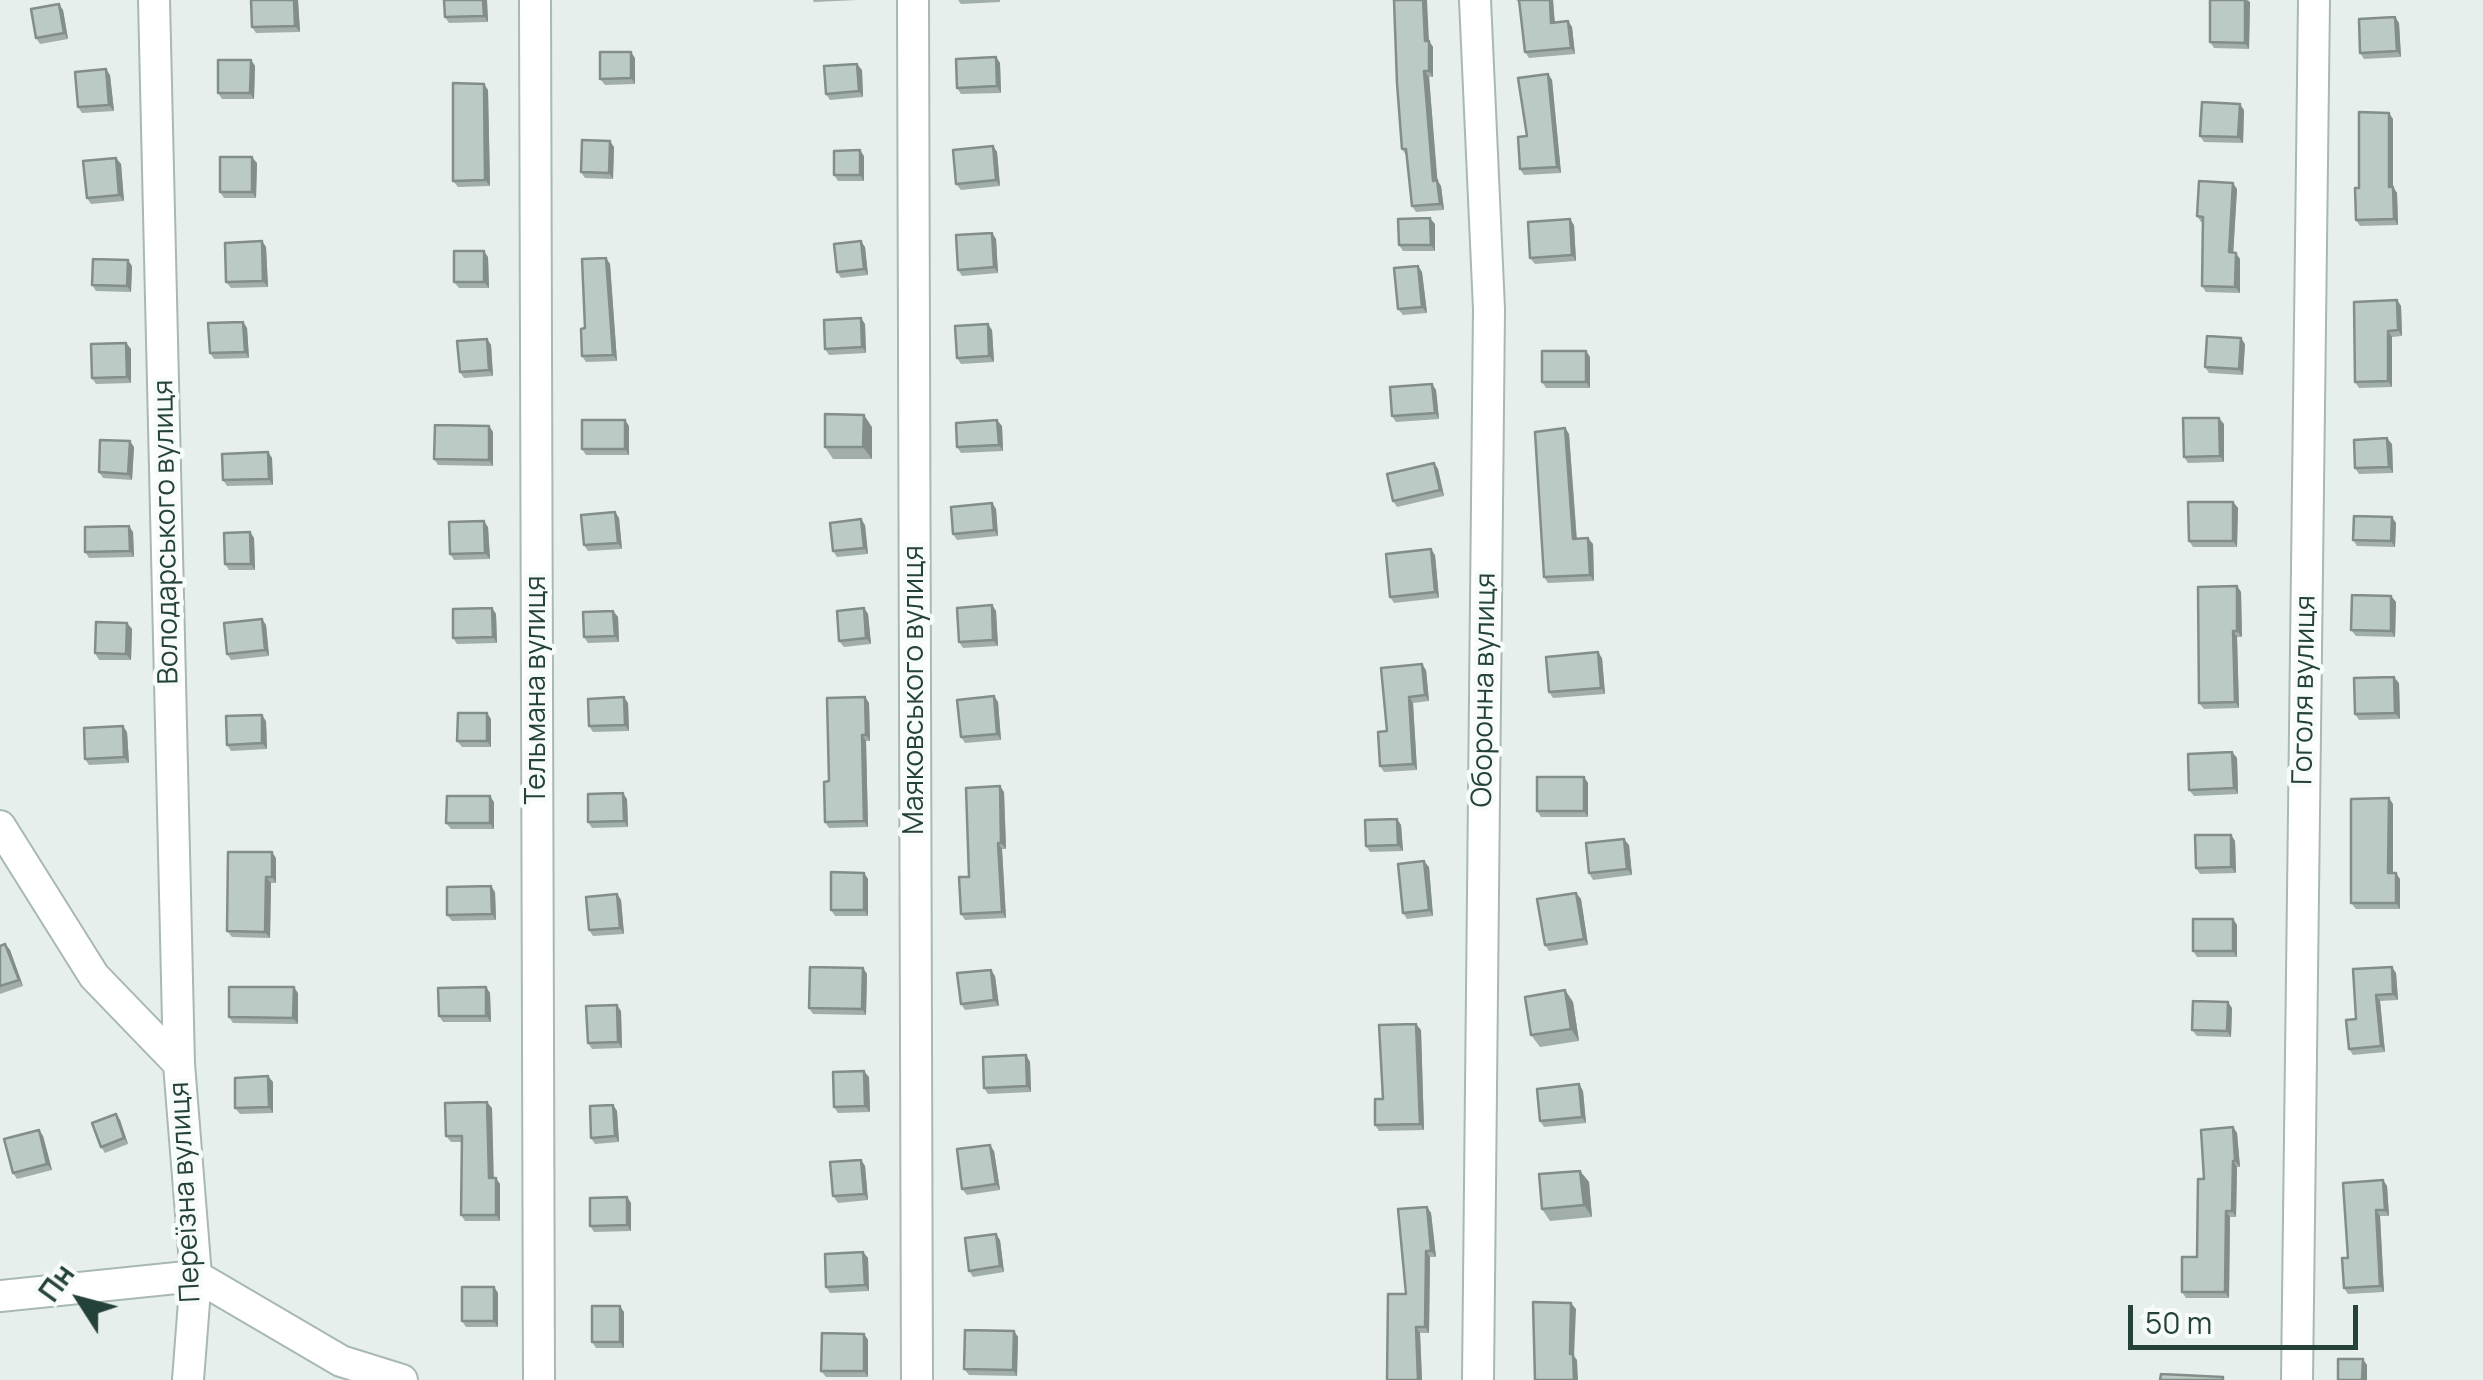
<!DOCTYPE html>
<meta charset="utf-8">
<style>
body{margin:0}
#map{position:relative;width:2483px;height:1380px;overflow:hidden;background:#e6efeb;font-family:Manrope,sans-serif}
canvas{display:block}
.north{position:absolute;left:30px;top:1250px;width:100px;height:100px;-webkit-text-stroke:8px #f7fbf9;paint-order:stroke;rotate:306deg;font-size:28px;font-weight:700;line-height:40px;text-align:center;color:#24423a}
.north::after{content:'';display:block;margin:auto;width:35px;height:45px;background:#24423a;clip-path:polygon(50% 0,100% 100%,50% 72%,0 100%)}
.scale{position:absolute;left:2128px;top:1305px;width:230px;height:45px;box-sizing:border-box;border:5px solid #24423a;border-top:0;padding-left:12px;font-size:30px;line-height:35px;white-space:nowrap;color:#24423a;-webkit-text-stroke:8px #f7fbf9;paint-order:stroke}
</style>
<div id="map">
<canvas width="2483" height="1380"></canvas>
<div class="north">Пн</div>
<div class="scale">50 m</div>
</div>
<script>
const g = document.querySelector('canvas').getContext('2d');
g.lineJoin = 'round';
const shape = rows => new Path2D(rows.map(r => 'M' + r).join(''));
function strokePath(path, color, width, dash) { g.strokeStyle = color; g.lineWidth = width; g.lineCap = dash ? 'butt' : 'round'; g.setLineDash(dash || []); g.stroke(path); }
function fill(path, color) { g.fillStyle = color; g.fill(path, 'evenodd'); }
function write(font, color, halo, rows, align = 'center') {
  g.font = font + ' Manrope,sans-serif'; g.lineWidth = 9; g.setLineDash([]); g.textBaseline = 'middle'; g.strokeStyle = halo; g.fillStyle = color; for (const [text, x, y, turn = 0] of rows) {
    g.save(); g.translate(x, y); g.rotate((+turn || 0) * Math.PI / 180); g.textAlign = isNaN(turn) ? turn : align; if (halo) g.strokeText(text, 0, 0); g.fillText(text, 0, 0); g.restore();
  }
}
const minor = shape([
 [154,0,179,1064],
 [535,0,539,1380],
 [913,0,917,1380],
 [1475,0,1489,309,1478,1380],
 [0,826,94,976,179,1064,196,1276,188,1380],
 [0,1296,196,1276,341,1361,402,1380],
 [2297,1380,2314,0]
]);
const wall = shape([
 [251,0,298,0,300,32,256,33,252,27],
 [444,0,487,0,488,22,449,23,445,17],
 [813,0,857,0,814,2],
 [958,0,1000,0,1000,2,961,4],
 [1516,0,1553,0,1555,22,1568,21,1572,27,1575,54,1529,58,1525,52,1520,3],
 [2210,0,2248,0,2250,2,2249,49,2214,48,2210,42],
 [63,10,68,39,40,44,36,38],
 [2395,17,2399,23,2401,57,2364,59,2360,53],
 [1429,41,1433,47,1433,77,1429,77,1437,180,1441,186,1444,210,1416,212,1412,206,1406,155,1402,149],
 [996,57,1000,63,1001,93,961,94,957,88],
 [635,58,635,84,605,85,600,79],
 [251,60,255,66,254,99,222,99,218,93],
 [862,70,863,97,830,100,826,94],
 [1548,74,1552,80,1561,173,1524,175,1520,169,1527,136],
 [110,75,114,111,82,113,78,107],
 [488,90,490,186,458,187,453,181],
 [2244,110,2243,143,2204,142,2200,136],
 [2393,119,2393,187,2397,193,2398,225,2360,226,2356,220,2359,188],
 [993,146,997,152,1000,186,961,190,956,184],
 [614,147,613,179,585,178,581,172],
 [864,156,864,181,838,181,834,175],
 [116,158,121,164,124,201,91,204,87,198],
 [257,163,256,198,224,198,220,192],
 [2237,189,2233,252,2240,259,2240,293,2206,292,2202,286,2203,222,2201,222,2197,216],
 [1435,224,1435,251,1403,251,1399,245],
 [1574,225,1576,261,1535,264,1530,258],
 [992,233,996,239,998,273,962,276,958,270],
 [262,241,266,247,268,287,231,288,226,282],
 [865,247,868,275,841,278,837,272],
 [488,257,489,288,459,288,454,282],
 [606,258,610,264,617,361,586,362,582,356,585,328],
 [132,266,131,292,96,291,92,285],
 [1418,266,1422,272,1427,313,1403,315,1398,309],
 [2397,300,2401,306,2402,336,2392,337,2392,387,2359,388,2355,382],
 [243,322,247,328,249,358,214,359,210,353],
 [865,324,866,353,829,355,825,349],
 [992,330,994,362,961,364,957,358],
 [487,339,491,345,493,376,464,378,460,372],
 [126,343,131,349,131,383,96,384,92,378],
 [2245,344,2243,375,2209,373,2205,367],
 [1586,351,1590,357,1590,388,1546,388,1542,382],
 [1432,384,1436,390,1439,419,1396,422,1392,416],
 [2224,424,2224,462,2188,463,2184,457],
 [489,426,493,432,493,466,438,465,434,459],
 [629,426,629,455,586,455,582,449],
 [1002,426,1003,451,961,453,957,447],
 [872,427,872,459,833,459,825,447],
 [1565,428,1569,434,1577,539,1593,544,1594,581,1548,583,1544,577],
 [2392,444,2393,473,2359,474,2355,468],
 [134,447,132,480,103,478,99,472],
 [268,452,272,458,273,485,227,486,223,480],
 [1434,463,1438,469,1444,496,1397,507,1393,501],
 [2233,502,2238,508,2237,547,2193,547,2189,541],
 [992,503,996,509,998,536,957,540,953,534],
 [615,512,619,518,622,549,588,551,584,545],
 [2396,523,2395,547,2357,546,2353,540],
 [865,525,868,554,837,557,833,551],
 [488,527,490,559,454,560,450,554],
 [133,532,134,557,89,558,85,552],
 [250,532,254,538,255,570,229,570,225,564],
 [1435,555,1439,598,1394,603,1390,597],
 [2237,586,2241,592,2242,637,2237,637,2239,708,2204,709,2199,703],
 [2391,596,2396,602,2395,637,2356,636,2351,630],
 [992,605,996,611,998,646,963,648,959,642],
 [492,608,496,614,497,643,457,644,453,638],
 [864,608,868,614,871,644,844,647,839,641],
 [613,611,618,617,619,642,588,643,584,637],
 [262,619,266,625,269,656,231,660,227,654],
 [127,623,132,629,131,660,99,660,95,653],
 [1602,658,1605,694,1553,698,1549,692],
 [1426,670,1429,701,1413,703,1417,770,1384,772,1380,766,1387,731],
 [2399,683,2400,719,2359,720,2355,714],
 [994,696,998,702,1001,740,965,743,961,737],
 [865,697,869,703,870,741,866,741,868,827,829,828,825,822,829,781],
 [628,703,629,731,593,732,589,726],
 [487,713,491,719,491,747,462,747,457,741],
 [266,721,267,749,231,751,227,745],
 [127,732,129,763,89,765,85,759],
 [2232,752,2237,758,2238,794,2194,796,2189,790],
 [1584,777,1588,783,1588,817,1541,817,1537,811],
 [1004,792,1006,849,1002,849,1006,918,965,920,961,914,969,877],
 [627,799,628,827,592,828,588,822],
 [494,802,494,829,451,829,446,823],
 [2393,804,2393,873,2400,879,2400,909,2356,909,2351,903],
 [1397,819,1401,825,1403,851,1370,852,1366,846],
 [2231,835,2235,841,2236,873,2200,874,2196,868],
 [1629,845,1632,875,1593,880,1589,873],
 [276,858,276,883,271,883,270,938,232,937,227,931],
 [1429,867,1433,916,1407,919,1403,913],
 [864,873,868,879,868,916,835,916,831,910],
 [495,892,496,920,452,921,447,915],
 [1576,893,1581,899,1588,945,1549,951,1545,945],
 [617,894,621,900,624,934,593,936,589,930],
 [2233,919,2237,925,2237,957,2197,957,2193,951],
 [5,944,10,950,23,986,0,994,0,946],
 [863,968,867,974,866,1015,813,1014,809,1008],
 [2396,973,2398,1000,2380,1001,2385,1052,2353,1055,2349,1049,2356,1019],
 [995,976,999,1006,965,1010,961,1004],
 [486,987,490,993,491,1022,443,1022,439,1016],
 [1565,990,1573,1002,1579,1041,1540,1047,1531,1035],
 [298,993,298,1024,233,1023,229,1017],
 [2232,1008,2231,1037,2197,1036,2192,1030],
 [621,1011,622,1048,592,1049,588,1043],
 [1421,1030,1424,1130,1379,1131,1375,1125,1383,1099],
 [1026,1055,1030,1062,1031,1092,988,1094,984,1088],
 [869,1077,870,1112,838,1113,834,1107],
 [273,1082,273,1113,240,1114,235,1108],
 [1579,1084,1583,1091,1586,1123,1544,1127,1540,1121],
 [613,1105,617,1111,619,1142,595,1144,591,1138],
 [492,1108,493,1178,500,1184,500,1221,465,1221,461,1215,462,1142,451,1142,446,1136],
 [116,1114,120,1120,128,1144,105,1153,101,1147],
 [2233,1127,2237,1133,2240,1167,2237,1167,2236,1217,2230,1217,2229,1298,2186,1298,2182,1292,2197,1257,2204,1179],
 [39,1130,43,1136,52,1170,17,1179,13,1173],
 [994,1151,1000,1190,967,1195,962,1189],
 [861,1160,865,1166,868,1200,838,1203,833,1196],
 [1580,1171,1589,1182,1592,1217,1550,1221,1542,1209],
 [2383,1180,2387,1186,2389,1216,2380,1216,2384,1292,2348,1294,2344,1288,2348,1258],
 [627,1197,631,1203,631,1231,594,1232,590,1226],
 [1427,1207,1431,1213,1436,1257,1430,1257,1429,1333,1420,1333,1422,1380,1406,1294],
 [1000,1240,1004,1272,973,1277,969,1271],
 [863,1252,868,1258,869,1291,830,1293,826,1287],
 [494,1287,498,1293,498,1327,466,1327,462,1321],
 [624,1312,624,1348,596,1348,592,1342],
 [1014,1331,1018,1337,1017,1376,969,1375,964,1369],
 [864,1334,868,1340,868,1377,826,1377,821,1371]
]);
const shadedWall = shape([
 [294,0,298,0,300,32,295,26],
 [483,0,487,0,488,22,484,16],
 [1423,0,1427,0,1429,41,1433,47,1433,77,1429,71,1425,41],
 [1550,0,1553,0,1555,29,1551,23],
 [2245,0,2250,2,2249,49,2245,43],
 [59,4,63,10,68,39,64,33],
 [2395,17,2399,23,2401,57,2397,51],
 [1568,21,1572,27,1575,54,1571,48],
 [631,52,635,58,635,84,631,78],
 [996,57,1000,63,1001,93,997,86],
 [251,60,255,66,254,99,250,93],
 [857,64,862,70,863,97,859,91],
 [106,69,110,75,114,111,109,105],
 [1424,71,1429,77,1438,187,1433,181],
 [1548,74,1552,80,1561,173,1557,167],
 [484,84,488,90,490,186,485,180],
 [2240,104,2244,110,2243,143,2238,137],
 [2389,113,2393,119,2393,187,2397,193,2398,225,2394,219,2389,187],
 [610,141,614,147,613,179,609,173],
 [993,146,997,152,1000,186,996,180],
 [860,150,864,156,864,181,860,175],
 [252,157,257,163,256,198,252,192],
 [116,158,121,164,124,201,119,195],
 [1437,180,1441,186,1444,210,1440,204],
 [2233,183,2237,189,2233,258,2229,252],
 [1430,218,1435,224,1435,251,1431,245],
 [1570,219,1574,225,1576,261,1572,255],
 [992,233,996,239,998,273,994,267],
 [262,241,266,247,268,287,263,281],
 [861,241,865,247,868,275,864,269],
 [484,251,488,257,489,288,484,282],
 [2236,253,2240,259,2240,293,2235,287],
 [606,258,610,264,617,361,613,355],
 [128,260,132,266,131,292,127,286],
 [1418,266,1422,272,1427,313,1422,307],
 [2397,300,2401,306,2402,336,2398,330],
 [861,318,865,324,866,353,862,347],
 [243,322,247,328,249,358,245,352],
 [988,324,992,330,994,362,989,356],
 [2388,331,2392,337,2392,387,2388,381],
 [2241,338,2245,344,2243,375,2239,369],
 [487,339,491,345,493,376,489,370],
 [126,343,131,349,131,383,127,377],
 [1586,351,1590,357,1590,388,1586,382],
 [1432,384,1436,390,1439,419,1435,413],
 [864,415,872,427,872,459,863,447],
 [2219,418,2224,424,2224,462,2220,456],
 [625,420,629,426,629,455,625,449],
 [997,420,1002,426,1003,451,999,445],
 [489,426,493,432,493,466,489,460],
 [1565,428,1569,434,1577,545,1573,539],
 [2387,438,2392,444,2393,473,2389,467],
 [130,441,134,447,132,480,128,474],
 [268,452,272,458,273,485,269,479],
 [1434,463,1438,469,1444,496,1440,490],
 [2233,502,2238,508,2237,547,2233,541],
 [992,503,996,509,998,536,994,530],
 [615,512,619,518,622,549,618,543],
 [2392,517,2396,523,2395,547,2391,541],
 [861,519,865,525,868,554,864,548],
 [484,521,488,527,490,559,485,553],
 [129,526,133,532,134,557,130,551],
 [250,532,254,538,255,570,251,564],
 [1588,538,1593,544,1594,581,1590,575],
 [1431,549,1435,555,1439,598,1435,592],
 [2237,586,2241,592,2242,637,2237,631],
 [2391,596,2396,602,2395,637,2391,631],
 [992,605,996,611,998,646,993,640],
 [492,608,496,614,497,643,493,637],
 [864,608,868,614,871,644,866,638],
 [613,611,618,617,619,642,615,636],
 [262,619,266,625,269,656,265,650],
 [127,623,132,629,131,660,126,654],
 [2233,631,2237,637,2239,708,2235,702],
 [1598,652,1602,658,1605,694,1601,688],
 [1422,664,1426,670,1429,701,1425,695],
 [2394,677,2399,683,2400,719,2395,713],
 [994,696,998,702,1001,740,997,734],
 [624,697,628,703,629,731,625,725],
 [865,697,869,703,870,741,866,735],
 [1409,697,1413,703,1417,770,1413,764],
 [487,713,491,719,491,747,487,741],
 [262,715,266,721,267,749,262,743],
 [123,726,127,732,129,763,124,757],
 [862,735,866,741,868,827,864,821],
 [2232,752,2237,758,2238,794,2234,788],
 [1584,777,1588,783,1588,817,1584,811],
 [1000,786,1004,792,1006,849,1001,843],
 [623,793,627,799,628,827,624,821],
 [490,796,494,802,494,829,490,823],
 [2389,798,2393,804,2393,879,2388,873],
 [1397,819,1401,825,1403,851,1398,845],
 [2231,835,2235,841,2236,873,2231,867],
 [1624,839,1629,845,1632,875,1627,869],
 [998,843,1002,849,1006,918,1002,912],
 [272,852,276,858,276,883,272,877],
 [1424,861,1429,867,1433,916,1429,910],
 [864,873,868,879,868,916,864,910],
 [2396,873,2400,879,2400,909,2396,903],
 [266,877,271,883,270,938,265,932],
 [491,886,495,892,496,920,492,914],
 [1576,893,1581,899,1588,945,1584,939],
 [617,894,621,900,624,934,620,928],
 [2233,919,2237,925,2237,957,2233,951],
 [5,944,10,950,23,986,19,980],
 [2392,967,2396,973,2398,1000,2393,994],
 [863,968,867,974,866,1015,862,1009],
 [991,970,995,976,999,1006,994,1000],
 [294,987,298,993,298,1024,293,1018],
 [486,987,490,993,491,1022,486,1016],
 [1565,990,1573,1002,1579,1041,1571,1029],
 [2376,995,2380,1001,2385,1052,2381,1046],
 [2228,1002,2232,1008,2231,1037,2227,1031],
 [617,1005,621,1011,622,1048,618,1042],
 [1416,1024,1421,1030,1424,1130,1420,1124],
 [1026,1055,1030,1062,1031,1092,1027,1086],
 [864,1071,869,1077,870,1112,865,1106],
 [268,1076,273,1082,273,1113,269,1107],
 [1579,1084,1583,1091,1586,1123,1582,1117],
 [487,1102,492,1108,494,1184,489,1178],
 [613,1105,617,1111,619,1142,615,1136],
 [116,1114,120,1120,128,1144,124,1138],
 [2233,1127,2237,1133,2240,1167,2235,1161],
 [39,1130,43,1136,52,1170,47,1164],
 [990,1145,994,1151,1000,1190,996,1184],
 [861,1160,865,1166,868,1200,864,1194],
 [2233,1161,2237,1167,2236,1217,2232,1211],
 [1580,1171,1589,1182,1592,1217,1584,1205],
 [496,1178,500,1184,500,1221,496,1215],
 [2383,1180,2387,1186,2389,1216,2385,1210],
 [627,1197,631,1203,631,1231,627,1225],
 [1427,1207,1431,1213,1436,1257,1431,1251],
 [2376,1210,2380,1216,2384,1292,2380,1286],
 [2226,1211,2230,1217,2229,1298,2225,1292],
 [996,1234,1000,1240,1004,1272,1000,1266],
 [1426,1251,1430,1257,1429,1333,1425,1327],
 [863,1252,868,1258,869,1291,865,1285],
 [494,1287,498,1293,498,1327,494,1321],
 [1571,1303,1576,1309,1574,1356,1577,1360,1578,1380,1574,1380,1570,1354],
 [620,1306,624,1312,624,1348,620,1342],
 [1416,1327,1420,1333,1422,1380,1418,1380],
 [1014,1331,1018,1337,1017,1376,1013,1370],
 [864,1334,868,1340,868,1377,864,1371],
 [2363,1359,2367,1365,2367,1380,2362,1380]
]);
const building = shape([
 [251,0,294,0,295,26,252,27,251,0],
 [444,0,483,0,484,16,445,17,444,0],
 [1394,0,1423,0,1425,41,1429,41,1429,71,1424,71,1433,181,1437,180,1440,204,1412,206,1406,149,1402,149,1397,83,1394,0],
 [1519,0,1550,0,1551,23,1568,21,1571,48,1525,52,1519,0],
 [2210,0,2245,0,2245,43,2210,42,2210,0],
 [59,4,64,33,36,38,31,9,59,4],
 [2395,17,2397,51,2360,53,2359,19,2395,17],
 [600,52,631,52,631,78,600,79,600,52],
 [996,57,997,86,957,88,956,59,996,57],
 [218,60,251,60,250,93,218,93,218,60],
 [857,64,859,91,826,94,824,66,857,64],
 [106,69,109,105,78,107,75,72,106,69],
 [1548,74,1557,167,1520,169,1518,137,1527,136,1518,78,1548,74],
 [453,83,484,84,485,180,453,181,453,83],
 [2202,102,2240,104,2238,137,2200,136,2202,102],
 [2359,112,2389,113,2389,187,2393,187,2394,219,2356,220,2355,188,2359,188,2359,112],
 [582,140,610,141,609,173,581,172,582,140],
 [993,146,996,180,956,184,953,150,993,146],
 [860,150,860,175,834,175,834,151,860,150],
 [220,157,252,157,252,192,220,192,220,157],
 [116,158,119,195,87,198,83,161,116,158],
 [2199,181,2233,183,2229,252,2236,253,2235,287,2202,286,2203,217,2197,216,2199,181],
 [1430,218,1431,245,1399,245,1398,219,1430,218],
 [1570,219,1572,255,1530,258,1528,222,1570,219],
 [992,233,994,267,958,270,956,235,992,233],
 [262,241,263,281,226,282,225,243,262,241],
 [861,241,864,269,837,272,834,244,861,241],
 [454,251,484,251,484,282,454,282,454,251],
 [606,258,613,355,582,356,581,329,585,328,582,259,606,258],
 [93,259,128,260,127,286,92,285,93,259],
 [1418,266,1422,307,1398,309,1394,268,1418,266],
 [2397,300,2398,330,2388,331,2388,381,2355,382,2354,302,2397,300],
 [861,318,862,347,825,349,824,320,861,318],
 [243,322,245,352,210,353,208,323,243,322],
 [988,324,989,356,957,358,955,326,988,324],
 [2207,336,2241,338,2239,369,2205,367,2207,336],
 [487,339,489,370,460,372,457,341,487,339],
 [126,343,127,377,92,378,91,344,126,343],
 [1542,351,1586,351,1586,382,1542,382,1542,351],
 [1432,384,1435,413,1392,416,1390,387,1432,384],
 [825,414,864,415,863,447,825,447,825,414],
 [2183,418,2219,418,2220,456,2184,457,2183,418],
 [582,420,625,420,625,449,582,449,582,420],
 [997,420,999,445,957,447,956,423,997,420],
 [435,425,489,426,489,460,434,459,435,425],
 [1565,428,1573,539,1588,538,1590,575,1544,577,1535,432,1565,428],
 [2387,438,2389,467,2355,468,2354,440,2387,438],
 [100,440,130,441,128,474,99,472,100,440],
 [268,452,269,479,223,480,222,454,268,452],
 [1434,463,1440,490,1393,501,1387,474,1434,463],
 [2188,502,2233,502,2233,541,2189,541,2188,502],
 [992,503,994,530,953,534,951,507,992,503],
 [615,512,618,543,584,545,581,515,615,512],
 [2354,516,2392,517,2391,541,2353,540,2354,516],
 [861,519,864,548,833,551,830,523,861,519],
 [484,521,485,553,450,554,449,522,484,521],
 [129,526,130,551,85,552,85,527,129,526],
 [250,532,251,564,225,564,224,533,250,532],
 [1431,549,1435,592,1390,597,1386,554,1431,549],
 [2237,586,2237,631,2233,631,2235,702,2199,703,2198,587,2237,586],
 [2352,595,2391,596,2391,631,2351,630,2352,595],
 [992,605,993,640,959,642,957,608,992,605],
 [492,608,493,637,453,638,453,609,492,608],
 [864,608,866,638,839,641,837,611,864,608],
 [613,611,615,636,584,637,583,612,613,611],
 [262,619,265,650,227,654,224,623,262,619],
 [96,622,127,623,126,654,95,653,96,622],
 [1598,652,1601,688,1549,692,1546,657,1598,652],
 [1422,664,1425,695,1409,697,1413,764,1380,766,1378,732,1387,731,1381,668,1422,664],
 [2394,677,2395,713,2355,714,2354,678,2394,677],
 [994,696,997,734,961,737,957,700,994,696],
 [624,697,625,725,589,726,588,699,624,697],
 [865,697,866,735,862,735,864,821,825,822,824,782,829,781,827,698,865,697],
 [458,713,487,713,487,741,457,741,458,713],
 [262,715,262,743,227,745,226,716,262,715],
 [123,726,124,757,85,759,84,728,123,726],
 [2232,752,2234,788,2189,790,2188,754,2232,752],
 [1537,777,1584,777,1584,811,1537,811,1537,777],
 [1000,786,1001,843,998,843,1002,912,961,914,959,877,969,877,966,788,1000,786],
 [623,793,624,821,588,822,588,794,623,793],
 [447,796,490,796,490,823,446,823,447,796],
 [2389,798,2388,873,2396,873,2396,903,2351,903,2351,799,2389,798],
 [1397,819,1398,845,1366,846,1365,820,1397,819],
 [2195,835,2231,835,2231,867,2196,868,2195,835],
 [1624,839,1627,869,1589,873,1586,843,1624,839],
 [228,852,272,852,272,877,266,877,265,932,227,931,228,852],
 [1424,861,1429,910,1403,913,1398,864,1424,861],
 [831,872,864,873,864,910,831,910,831,872],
 [491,886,492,914,447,915,447,887,491,886],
 [1576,893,1584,939,1545,945,1537,899,1576,893],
 [617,894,620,928,589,930,586,897,617,894],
 [2193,919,2233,919,2233,951,2193,951,2193,919],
 [5,944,19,980,0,986,0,946,5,944],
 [810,967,863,968,862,1009,809,1008,810,967],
 [2392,967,2393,994,2376,995,2381,1046,2349,1049,2346,1020,2356,1019,2353,969,2392,967],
 [991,970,994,1000,961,1004,957,973,991,970],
 [229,987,294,987,293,1018,229,1017,229,987],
 [486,987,486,1016,439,1016,438,988,486,987],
 [1565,990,1571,1029,1531,1035,1525,997,1565,990],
 [2193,1001,2228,1002,2227,1031,2192,1030,2193,1001],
 [617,1005,618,1042,588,1043,586,1006,617,1005],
 [1416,1024,1420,1124,1375,1125,1375,1099,1383,1099,1379,1025,1416,1024],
 [1026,1055,1027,1086,984,1088,983,1057,1026,1055],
 [864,1071,865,1106,834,1107,833,1072,864,1071],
 [268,1076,269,1107,235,1108,235,1078,268,1076],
 [1579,1084,1582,1117,1540,1121,1537,1089,1579,1084],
 [487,1102,489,1178,496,1178,496,1215,461,1215,462,1136,446,1136,445,1103,487,1102],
 [613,1105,615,1136,591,1138,590,1106,613,1105],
 [116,1114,124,1138,101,1147,92,1123,116,1114],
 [2233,1127,2235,1161,2233,1161,2232,1211,2226,1211,2225,1292,2182,1292,2182,1257,2197,1257,2198,1179,2204,1179,2201,1130,2233,1127],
 [39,1130,47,1164,13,1173,4,1139,39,1130],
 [990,1145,996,1184,962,1189,957,1149,990,1145],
 [861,1160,864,1194,833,1196,830,1162,861,1160],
 [1580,1171,1584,1205,1542,1209,1539,1174,1580,1171],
 [2383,1180,2385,1210,2376,1210,2380,1286,2344,1288,2342,1258,2348,1258,2343,1183,2383,1180],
 [627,1197,627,1225,590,1226,590,1198,627,1197],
 [1427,1207,1431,1251,1426,1251,1425,1327,1416,1327,1418,1380,1387,1380,1388,1294,1406,1294,1398,1209,1427,1207],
 [996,1234,1000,1266,969,1271,965,1238,996,1234],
 [863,1252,865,1285,826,1287,825,1254,863,1252],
 [462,1287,494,1287,494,1321,462,1321,462,1287],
 [1533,1302,1571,1303,1570,1354,1573,1354,1574,1380,1535,1380,1533,1302],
 [592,1306,620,1306,620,1342,592,1342,592,1306],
 [965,1330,1014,1331,1013,1370,964,1369,965,1330],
 [822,1333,864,1334,864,1371,821,1371,822,1333],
 [2338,1359,2363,1359,2362,1380,2338,1380,2338,1359],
 [2161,1374,2223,1377,2223,1380,2160,1380,2161,1374]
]);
const streetNames = [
 ["Володарського вулиця",167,532,-91],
 ["Тельмана вулиця",537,690,-90],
 ["Маяковського вулиця",915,690,-90],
 ["Оборонна вулиця",1485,690,-89],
 ["Гоголя вулиця",2305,690,-89],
 ["Переїзна вулиця",186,1192,-93]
];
strokePath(minor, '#a8b8b2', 34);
strokePath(minor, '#fff', 30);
fill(wall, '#a1aea9');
fill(shadedWall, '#838d89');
fill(building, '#bbcac4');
strokePath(building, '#838d89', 2.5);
write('28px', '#24423a', '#f7fbf9', streetNames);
</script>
